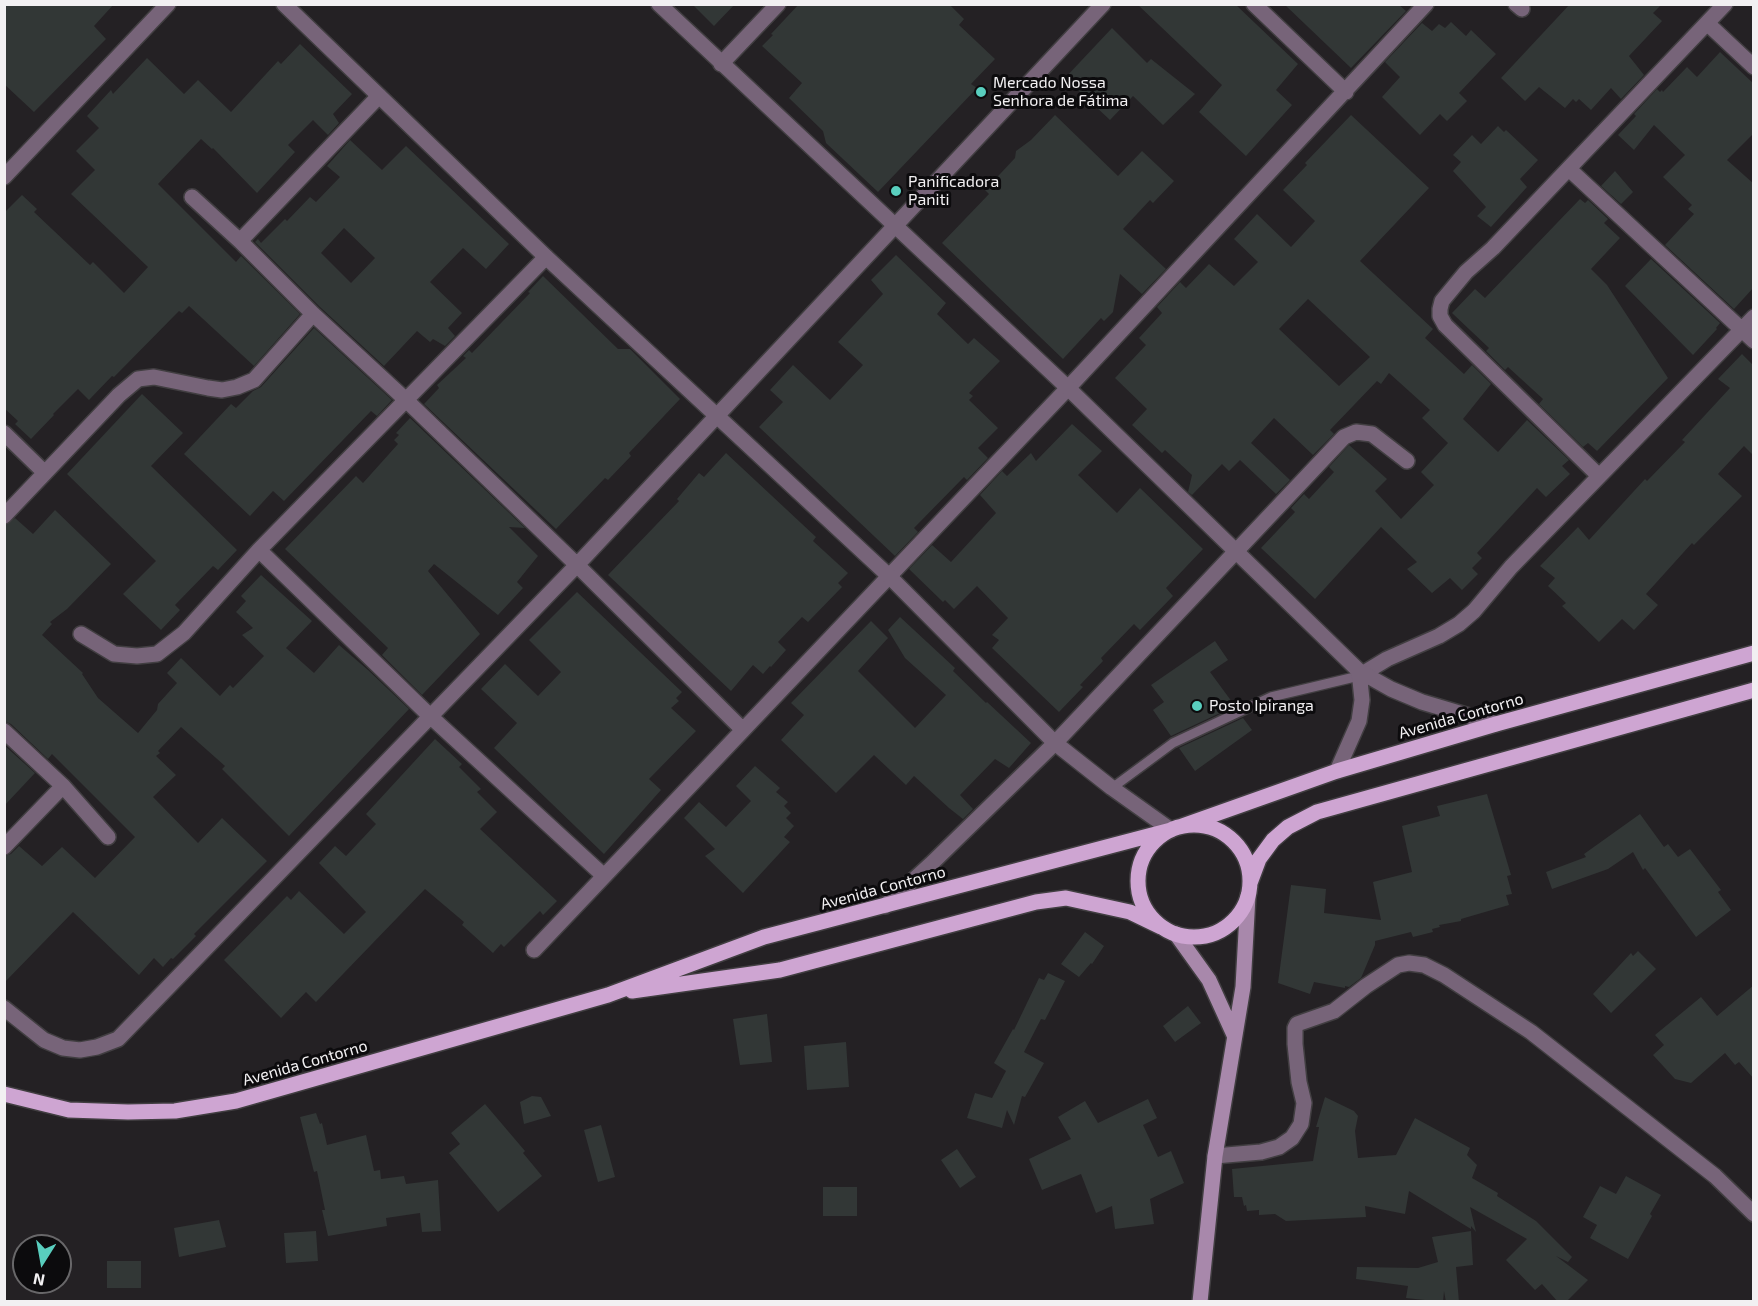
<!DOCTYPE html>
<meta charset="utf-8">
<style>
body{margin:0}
#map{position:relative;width:1758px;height:1306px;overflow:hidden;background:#242124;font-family:"Exo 2",sans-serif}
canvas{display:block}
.frame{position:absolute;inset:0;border:6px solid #f2f0f2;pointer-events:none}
.north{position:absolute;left:12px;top:1234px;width:60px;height:60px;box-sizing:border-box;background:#0c0b0d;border:2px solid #686769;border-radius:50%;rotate:191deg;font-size:16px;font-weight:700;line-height:24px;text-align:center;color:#f2f0f2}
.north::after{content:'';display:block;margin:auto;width:21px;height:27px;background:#59cebe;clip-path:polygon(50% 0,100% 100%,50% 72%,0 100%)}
</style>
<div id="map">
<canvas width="1758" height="1306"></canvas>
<div class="frame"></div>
<div class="north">N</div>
</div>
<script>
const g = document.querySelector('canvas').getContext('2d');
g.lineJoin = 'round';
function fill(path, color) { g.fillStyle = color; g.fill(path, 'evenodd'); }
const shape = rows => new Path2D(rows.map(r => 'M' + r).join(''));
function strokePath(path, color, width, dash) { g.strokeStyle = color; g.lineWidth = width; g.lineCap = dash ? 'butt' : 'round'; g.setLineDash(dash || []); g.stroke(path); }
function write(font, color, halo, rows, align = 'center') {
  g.font = font + ' "Exo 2",sans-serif'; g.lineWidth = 6; g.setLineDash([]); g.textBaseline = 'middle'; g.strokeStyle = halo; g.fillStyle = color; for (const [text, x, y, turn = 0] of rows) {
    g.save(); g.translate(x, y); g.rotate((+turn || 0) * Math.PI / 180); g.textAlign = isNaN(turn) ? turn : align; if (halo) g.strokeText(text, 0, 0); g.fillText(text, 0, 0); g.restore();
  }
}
const building = shape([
 [4,4,114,4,94,26,106,39,34,112,4,84],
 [692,4,735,4,714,26],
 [799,4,949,4,964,19,959,25,995,59,971,84,977,88,878,192,826,143,823,131,789,98,802,83,762,46,773,35,771,34],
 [1137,4,1235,4,1298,64,1276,90,1292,105,1246,156,1199,112,1222,85],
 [1284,4,1398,4,1406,11,1351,68],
 [1570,4,1662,4,1653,13,1662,21,1629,56,1644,75,1621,99,1611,88,1591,110,1579,99,1576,102,1573,99,1565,108,1539,87,1525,101,1501,78],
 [1451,22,1466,36,1471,30,1496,54,1459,93,1467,101,1447,121,1440,114,1420,135,1382,97,1400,77,1385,62,1422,23,1432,31,1439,24,1445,28],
 [1112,28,1147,63,1151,59,1195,94,1163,125,1133,96,1110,120,1065,78],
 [300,44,352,94,333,114,339,123,328,135,313,120,288,145,295,152,257,193,213,148,212,149,201,139,158,184,236,262,241,256,300,314,254,366,189,306,182,313,179,311,114,377,112,376,89,400,78,389,53,414,54,415,31,439,15,424,18,421,4,408,4,213,22,195,37,209,34,212,90,265,93,262,124,293,148,267,71,194,95,170,76,151,99,128,87,116,111,90,113,94,147,58,184,94,198,80,231,112,278,61,281,64],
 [1720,52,1754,84,1754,133,1727,160,1754,184,1754,287,1734,309,1665,245,1694,214,1688,209,1692,205,1663,177,1685,155,1654,125,1634,150,1618,135,1636,116,1634,114,1657,89,1660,92,1662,90,1663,92,1687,67,1697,77],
 [1055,115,1118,176,1142,151,1174,181,1153,203,1150,200,1123,229,1166,269,1142,294,1120,274,1113,312,1104,321,1101,318,1063,359,942,243,989,194,985,190,1015,158,1016,151,1031,140],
 [1351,115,1429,188,1360,261,1433,329,1425,338,1464,374,1472,365,1491,384,1463,419,1498,452,1527,420,1569,460,1562,466,1570,474,1546,497,1537,488,1477,553,1482,558,1472,568,1478,574,1462,590,1450,578,1432,593,1407,569,1417,562,1381,527,1315,599,1261,548,1295,512,1291,508,1304,494,1309,499,1334,472,1329,467,1349,445,1387,479,1375,491,1401,519,1434,485,1421,472,1448,443,1422,418,1430,410,1389,373,1381,384,1377,381,1330,430,1334,434,1313,455,1274,418,1251,443,1290,480,1276,494,1240,460,1229,471,1222,464,1192,495,1188,492,1192,475,1165,450,1162,453,1132,425,1147,409,1115,378,1146,345,1139,338,1162,313,1157,307,1180,282,1186,288,1209,264,1234,286,1258,262,1234,239,1257,214,1291,247,1315,221,1283,190,1307,165,1305,163],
 [1308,299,1370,357,1339,386,1279,329],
 [1498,126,1504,132,1506,130,1538,160,1520,179,1527,187,1491,227,1477,216,1486,207,1453,171,1461,162,1453,155,1472,135,1481,144],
 [350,140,382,170,406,146,509,244,486,269,463,248,430,282,462,313,448,328,455,336,445,346,433,339,430,342,417,331,384,366,320,307,255,242,258,239,261,243,285,219,287,221,310,197,316,202,340,177,327,166],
 [344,228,375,258,351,283,321,253],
 [1615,171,1633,192,1621,204,1601,186],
 [1580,199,1585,203,1588,200,1608,219,1604,223,1620,238,1591,269,1607,285,1668,378,1597,451,1588,443,1583,447,1539,404,1543,399,1508,367,1505,370,1486,351,1489,348,1452,313,1475,289,1485,298],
 [896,255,946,303,937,314,968,344,974,338,1000,361,969,393,973,396,969,400,998,428,978,448,988,458,967,480,964,477,914,528,918,532,895,556,759,427,783,402,770,390,793,365,830,400,863,365,838,342,883,294,871,280],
 [1651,259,1720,323,1716,328,1717,329,1693,355,1625,286],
 [543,276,618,349,630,349,680,399,629,453,631,456,608,480,605,478,556,529,424,404,439,388,437,385,466,358,463,356,469,350,472,353,530,293,528,292],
 [314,328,392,400,377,416,371,411,284,501,273,491,250,516,184,454,231,404,236,408,253,391,261,387],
 [1742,354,1754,366,1754,456,1744,446,1718,474,1742,496,1694,545,1692,543,1646,594,1658,605,1634,630,1622,619,1599,642,1562,606,1566,603,1548,586,1555,578,1540,566,1578,527,1589,540,1645,479,1647,481,1685,442,1682,440,1730,388,1718,379],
 [142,394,183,433,151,466,237,550,218,570,213,566,175,605,180,610,161,630,123,594,156,561,67,474],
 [410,418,525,528,509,527,538,556,517,582,523,588,498,615,434,564,428,571,480,634,422,695,382,655,388,648,285,549,356,476,363,483,398,444,394,440,399,435,396,433],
 [1072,424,1102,451,1078,475,1117,513,1140,488,1203,549,1166,588,1173,596,1140,630,1134,624,1101,658,1103,661,1080,685,1083,687,1059,712,992,648,999,640,992,635,1008,618,977,586,954,609,945,600,943,602,909,569,932,545,951,562,996,513,980,495,1002,471,1007,476,1031,453,1036,461],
 [726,453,816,537,813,541,848,573,838,583,842,587,808,622,802,617,778,642,786,650,771,667,770,666,763,674,753,665,731,691,608,575,679,501,677,499,699,473,704,477],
 [55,510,111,564,67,609,50,622,52,624,42,635,83,673,82,674,98,698,138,733,157,710,158,704,177,683,167,673,181,658,220,696,230,685,233,688,264,656,242,635,253,628,236,612,246,601,241,596,261,575,312,621,286,648,314,673,339,645,368,670,409,709,289,836,222,769,225,766,181,727,158,751,160,753,156,756,176,775,153,797,198,843,222,818,267,861,194,934,196,936,173,959,171,958,163,967,154,958,139,975,73,912,4,983,4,856,11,854,19,846,42,866,62,847,95,878,135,837,52,754,48,759,11,724,4,721,4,525,15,518,33,534],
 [577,592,682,692,676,698,679,701,671,708,696,731,649,779,661,790,604,854,494,748,517,723,481,689,505,664,538,696,561,672,529,640],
 [900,617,955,668,953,671,986,703,987,702,1031,743,1009,768,995,759,960,795,973,809,963,819,949,808,914,776,906,785,874,755,836,793,781,740,804,715,791,703,871,621,888,638,858,671,915,728,946,695,905,658,888,630],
 [1215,641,1228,660,1210,672,1235,706,1171,736,1153,710,1164,702,1151,685],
 [1243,718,1252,730,1195,771,1179,748],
 [435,739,462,764,459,767,481,789,477,792,497,812,480,829,557,901,543,915,540,911,504,947,501,944,493,953,462,925,464,922,425,889,316,1002,306,992,281,1018,224,960,287,896,291,900,299,891,344,934,366,912,319,863,335,846,346,856,376,824,366,814],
 [4,745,35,773,4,806],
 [755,766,780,788,776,792,788,802,784,806,791,813,786,818,794,826,784,837,790,842,743,893,705,856,715,849,684,818,699,802,726,827,751,801,736,786],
 [1487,794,1511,875,1507,876,1512,894,1506,895,1509,905,1461,919,1461,921,1439,925,1440,927,1432,929,1433,932,1413,937,1411,932,1375,941,1375,945,1361,978,1349,987,1345,986,1345,988,1314,982,1310,994,1278,983,1291,885,1326,889,1324,913,1381,920,1373,882,1412,872,1402,826,1440,816,1437,806],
 [1640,814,1664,847,1668,844,1678,857,1690,849,1721,890,1718,892,1731,910,1696,937,1645,868,1643,870,1633,852,1608,869,1552,889,1546,872,1586,857,1584,854],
 [1085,932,1104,946,1092,964,1091,963,1079,977,1061,964],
 [1638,951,1656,969,1611,1013,1593,994,1631,953,1633,956],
 [1048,973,1065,981,1045,1020,1041,1019,1024,1052,1044,1063,1025,1097,1022,1096,1014,1125,1007,1110,1002,1128,967,1118,975,1093,992,1098,1006,1071,994,1063,1013,1029,1014,1030,1039,978,1044,980],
 [1754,985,1754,1079,1739,1062,1735,1065,1725,1053,1691,1083,1675,1079,1653,1055,1664,1045,1655,1035,1701,997,1717,1016],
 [1188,1006,1201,1023,1175,1042,1163,1026],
 [767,1014,772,1062,740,1065,733,1019],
 [846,1042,849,1087,807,1090,804,1046],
 [532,1096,541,1097,551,1116,524,1124,520,1102],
 [1325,1097,1354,1111,1358,1116,1355,1131,1358,1158,1396,1155,1415,1118,1470,1148,1467,1155,1477,1165,1472,1178,1498,1193,1497,1196,1536,1221,1572,1257,1568,1262,1556,1256,1588,1280,1566,1302,1558,1302,1542,1284,1535,1290,1506,1260,1527,1239,1470,1207,1476,1232,1471,1226,1471,1229,1409,1191,1405,1214,1365,1206,1366,1217,1286,1221,1275,1214,1259,1215,1259,1210,1247,1211,1246,1205,1244,1206,1242,1197,1234,1197,1232,1169,1313,1161,1319,1127,1316,1127],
 [1148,1099,1157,1118,1143,1125,1158,1157,1171,1151,1184,1183,1150,1199,1154,1224,1115,1229,1112,1206,1096,1213,1081,1174,1042,1190,1029,1159,1071,1139,1058,1117,1085,1101,1098,1123],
 [485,1104,525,1151,523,1153,542,1176,498,1212,449,1153,460,1144,451,1133],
 [316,1113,320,1124,322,1123,327,1145,366,1135,374,1171,380,1170,381,1179,404,1176,406,1184,438,1180,441,1231,422,1232,420,1213,386,1218,387,1226,328,1236,322,1210,325,1210,317,1171,314,1172,300,1117],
 [601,1125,615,1177,598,1182,584,1130],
 [957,1149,976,1177,960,1188,941,1160],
 [1626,1176,1661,1195,1650,1214,1652,1216,1628,1259,1590,1238,1597,1225,1583,1217,1600,1186,1616,1194],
 [823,1187,857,1187,857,1216,823,1216],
 [219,1220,226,1247,179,1257,174,1228],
 [316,1231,318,1261,286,1263,284,1233],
 [1471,1231,1473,1265,1456,1267,1459,1302,1446,1302,1444,1291,1443,1302,1406,1298,1408,1286,1356,1279,1357,1267,1418,1268,1438,1262,1432,1237],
 [107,1261,141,1261,141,1288,107,1288]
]);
const service = shape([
 [1112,788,1173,743,1271,697,1359,676]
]);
const minor = shape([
 [1254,4,1346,92],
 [1516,4,1522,9],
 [1708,24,1754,67],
 [721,64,778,4],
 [1569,169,1754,341],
 [4,177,168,4],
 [192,197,240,241,379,96],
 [240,241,313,314,406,400,577,565,743,730],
 [4,433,45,473],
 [1599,476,1445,325,1440,316,1440,309,1442,301,1466,272,1493,248,1725,4],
 [4,516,119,395,138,379,154,377,208,388,222,390,237,387,254,380,313,314],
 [259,550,430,716,604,876],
 [81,634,114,654,137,656,157,654,184,633,259,550,546,257],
 [1359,676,1387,659,1439,636,1459,624,1474,611,1511,567,1754,317],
 [4,731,63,786],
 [4,847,63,786,108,837],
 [885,906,931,864,1055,743,1344,437,1356,432,1372,434,1407,461],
 [534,950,1068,388,1426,4],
 [4,1008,44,1040,63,1048,80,1050,97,1047,118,1039,577,565,1103,4],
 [1215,1156,1261,1152,1279,1147,1292,1138,1301,1124,1304,1103,1299,1082,1295,1044,1295,1028,1297,1024,1334,1011,1366,986,1398,965,1409,963,1424,965,1444,975,1531,1032,1715,1176,1754,1214]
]);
const tertiary = shape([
 [284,4,546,257,889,576,1055,743,1112,788,1171,830],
 [659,4,1068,388,1359,671,1391,689,1422,702,1496,724],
 [1337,771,1359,721,1362,700,1359,671]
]);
const secondary = shape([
 [1176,934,1209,980,1234,1035],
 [1200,1302,1215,1156,1243,987,1248,896]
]);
const primary = shape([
 '1138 881a56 56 0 1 1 112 0a56 56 0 1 1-112 0Z',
 [1182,826,1337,771,1496,724,1754,653],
 [1250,883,1259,859,1273,840,1288,827,1317,812,1754,690],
 [632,991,780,970,1036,902,1066,898,1130,912,1161,927],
 [4,1094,69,1110,128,1112,175,1111,236,1101,608,995,764,937,1171,830]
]);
const markers = [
 [981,92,6,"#59cebe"],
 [896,191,6,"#59cebe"],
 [1197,706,6,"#59cebe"]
];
const poiNames = [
 ["Mercado Nossa",993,83],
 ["Senhora de Fátima",993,101],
 ["Panificadora",908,182],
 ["Paniti",908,200],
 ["Posto Ipiranga",1209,706]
];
const streetNames = [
 ["Avenida Contorno",1461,716,-16],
 ["Avenida Contorno",883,888,-15],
 ["Avenida Contorno",305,1063,-16]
];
fill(building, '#323736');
strokePath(service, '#413e41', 12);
strokePath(minor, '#413e41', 18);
strokePath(tertiary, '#413e41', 18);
strokePath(secondary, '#413e41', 18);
strokePath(primary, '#413e41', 18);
strokePath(service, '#776479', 9);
strokePath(minor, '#776479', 15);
strokePath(tertiary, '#776479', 15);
strokePath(secondary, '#a888ab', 15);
strokePath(primary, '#cea5d2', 15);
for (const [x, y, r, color] of markers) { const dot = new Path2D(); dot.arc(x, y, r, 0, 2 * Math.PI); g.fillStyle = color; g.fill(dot); strokePath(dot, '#0c0b0d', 2); }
write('16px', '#f2f0f2', '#0c0b0d', poiNames, 'left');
write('16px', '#f2f0f2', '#0c0b0d', streetNames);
</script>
